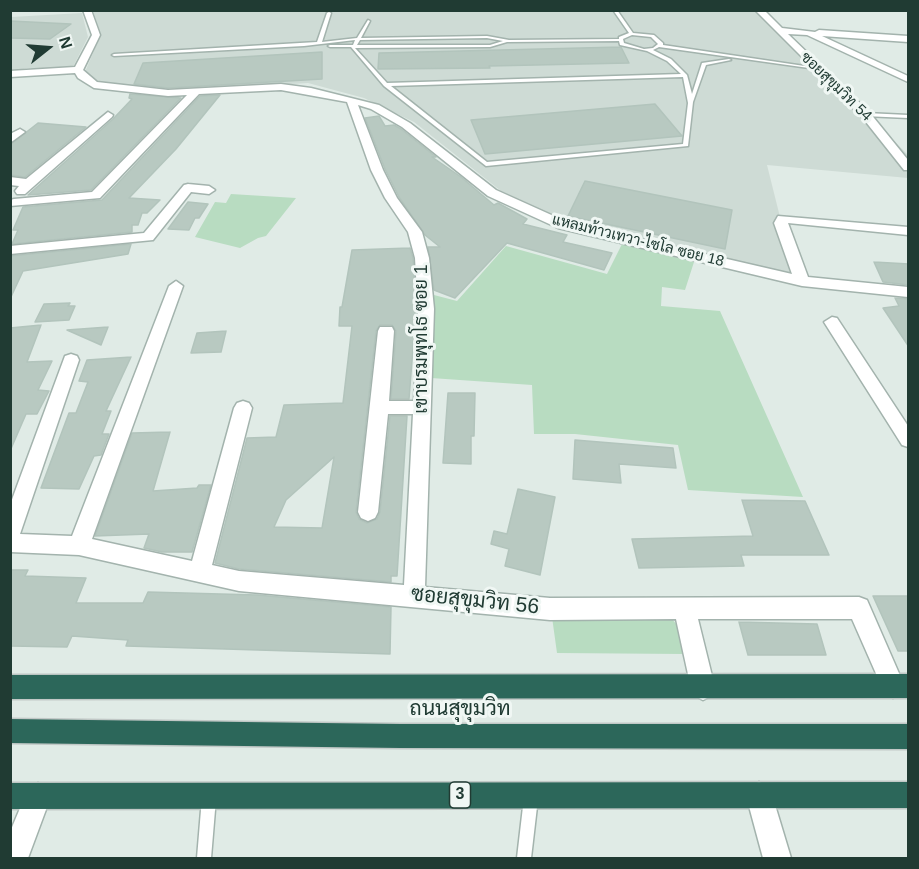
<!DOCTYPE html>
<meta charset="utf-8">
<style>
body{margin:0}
#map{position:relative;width:919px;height:869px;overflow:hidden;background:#e0ebe6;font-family:Helvetica,sans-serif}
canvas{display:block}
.frame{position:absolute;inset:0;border:12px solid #203b33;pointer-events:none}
.north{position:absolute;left:18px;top:18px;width:60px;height:60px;-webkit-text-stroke:4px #f0f7f4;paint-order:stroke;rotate:73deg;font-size:16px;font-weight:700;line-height:24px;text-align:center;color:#203b33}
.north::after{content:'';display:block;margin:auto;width:21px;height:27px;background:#203b33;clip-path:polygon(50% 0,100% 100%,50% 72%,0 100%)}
</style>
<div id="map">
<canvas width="919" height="869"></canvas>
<div class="frame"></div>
<div class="north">N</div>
</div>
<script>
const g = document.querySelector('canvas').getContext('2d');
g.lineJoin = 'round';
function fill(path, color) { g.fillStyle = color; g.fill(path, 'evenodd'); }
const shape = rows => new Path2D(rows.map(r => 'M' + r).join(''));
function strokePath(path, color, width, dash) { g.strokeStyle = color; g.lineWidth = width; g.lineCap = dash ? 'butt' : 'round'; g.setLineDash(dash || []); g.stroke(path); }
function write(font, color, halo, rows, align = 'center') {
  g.font = font + ' Helvetica,Sarabun,sans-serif'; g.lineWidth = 6; g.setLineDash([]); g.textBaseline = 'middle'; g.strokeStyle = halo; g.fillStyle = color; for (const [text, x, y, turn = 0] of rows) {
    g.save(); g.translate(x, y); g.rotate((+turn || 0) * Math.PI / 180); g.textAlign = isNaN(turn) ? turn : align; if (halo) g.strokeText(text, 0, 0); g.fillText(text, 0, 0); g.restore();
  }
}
const built = shape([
 [93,11,766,11,907,154,908,178,767,165,795,277,566,221,501,191,414,122,364,98,308,83,195,90,101,84,85,72,101,34],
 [82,13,88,37,72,69,27,68,11,72,11,17]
]);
const green = shape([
 [231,194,296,198,266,236,258,238,240,248,195,237,215,202,226,203],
 [622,244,694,262,685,290,662,287,661,306,720,311,803,497,688,490,678,445,575,434,534,434,532,385,431,378,434,295,457,301,506,246,607,274],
 [552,617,671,618,678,626,685,651,683,654,557,653]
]);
const building = shape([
 [10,21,71,24,50,39,10,38,10,21],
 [621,47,629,63,489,66,490,68,378,69,379,53,621,47],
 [322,52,322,79,168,88,134,84,143,63,322,52],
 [130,94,181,98,91,190,28,195,113,119,132,99,129,98,130,94],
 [220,95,176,149,129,198,160,200,147,213,142,213,138,225,132,225,132,232,12,244,18,230,13,230,23,207,102,200,200,96,220,95],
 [655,104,682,136,485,154,471,120,655,104],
 [379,116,385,126,394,125,401,129,436,157,432,157,461,177,494,205,498,203,527,219,523,224,567,235,563,242,612,253,604,270,507,243,455,298,434,290,428,247,440,247,425,235,399,197,385,169,365,118,379,116],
 [38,123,86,127,25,177,10,175,10,145,38,123],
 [585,181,732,210,725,249,568,216,585,181],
 [188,202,208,204,199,218,195,218,189,230,168,229,188,202],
 [131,244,128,254,23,271,10,299,10,256,131,244],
 [410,248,413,258,416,309,409,399,391,399,396,331,392,325,380,325,376,331,356,512,359,519,367,523,377,519,380,512,390,416,407,416,397,576,391,576,391,582,239,569,215,563,247,438,276,437,284,405,343,403,352,326,339,326,340,307,342,307,352,250,410,248],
 [334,457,322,528,274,527,286,500,334,457],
 [874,262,909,264,909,285,883,282,874,262],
 [895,298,909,299,909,347,883,308,899,306,895,298],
 [70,303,68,306,75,306,69,320,35,322,44,304,70,303],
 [41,325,27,362,52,361,38,390,49,391,37,414,26,414,10,451,10,328,41,325],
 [108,327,101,345,67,330,108,327],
 [226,331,221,352,191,353,197,333,226,331],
 [131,357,106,411,111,411,102,434,109,434,101,455,94,456,79,489,41,488,69,413,76,413,88,382,79,381,87,360,131,357],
 [448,393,475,393,474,436,471,436,471,464,443,463,448,393],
 [170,432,153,491,197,488,199,485,211,485,192,552,162,552,144,548,149,534,95,536,132,433,170,432],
 [575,440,673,448,676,468,619,464,621,483,573,479,575,440],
 [518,489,555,497,540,575,505,566,509,549,491,544,494,531,507,534,518,489],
 [742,500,805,501,829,555,741,555,744,566,639,568,632,539,753,536,742,500],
 [10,570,28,570,25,576,86,578,76,603,143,603,148,592,257,595,391,607,390,654,126,646,128,640,72,636,67,647,10,646,10,570],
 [873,596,909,596,909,651,898,651,873,596],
 [739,622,817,624,826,655,748,655,739,622]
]);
const lane = shape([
 [613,10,617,10,633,33,654,35,663,43,663,45,818,68,816,69,659,47,653,50,671,59,687,75,692,94,702,63,729,59,731,60,706,65,693,102,688,146,486,166,384,86,351,47,330,47,328,46,330,45,353,45,355,40,304,46,114,56,112,55,114,54,317,42,327,13,329,12,331,13,322,42,357,38,368,20,370,21,361,38,487,36,509,40,619,39,619,37,629,33,613,10],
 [632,35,651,37,658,44,653,48,644,49,624,43,623,39,632,35],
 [487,38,503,41,490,45,357,45,360,40,487,38],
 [619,41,620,45,647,51,667,61,681,74,387,83,355,48,490,47,507,42,619,41],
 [683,77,688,103,683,144,487,162,391,86,683,77],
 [866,113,908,115,908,118,864,116,863,115,866,113],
 [209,791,214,793,216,798,211,858,197,858,202,798,204,793,209,791],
 [531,791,536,793,538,798,531,858,517,858,524,798,526,793,531,791]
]);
const street = shape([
 [83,10,91,10,100,35,83,70,97,82,168,90,281,84,311,88,379,105,410,123,496,190,567,222,792,274,774,223,778,216,908,227,908,235,788,223,808,277,908,287,908,297,802,286,558,228,488,196,402,127,371,109,358,105,383,170,397,198,422,232,429,258,434,309,425,587,550,598,859,597,867,600,901,678,905,686,901,694,893,698,885,694,852,619,698,619,715,688,711,696,703,700,695,696,691,688,676,619,550,620,239,591,79,555,10,552,10,505,65,356,71,354,77,356,79,360,20,534,72,536,169,286,176,281,183,286,92,539,192,561,234,408,237,403,243,401,249,403,252,408,212,565,239,571,404,585,413,414,388,414,378,512,375,518,368,521,361,518,358,512,378,331,380,327,392,327,394,331,389,401,414,401,418,309,415,258,408,232,385,198,371,170,347,102,281,90,199,94,100,198,10,206,10,200,14,199,92,192,187,95,168,96,94,88,78,78,75,73,10,77,10,71,75,67,92,35,83,10],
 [755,10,764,10,782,28,815,32,819,30,908,36,908,42,822,36,908,76,908,82,807,35,788,34,870,113,908,160,908,170,904,170,862,117,755,10],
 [108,112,113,115,112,117,25,194,17,194,15,191,19,186,10,185,10,177,26,179,108,112],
 [20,129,25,132,10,143,10,134,20,129],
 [188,184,209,186,215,190,209,194,191,192,153,240,10,254,10,246,144,233,184,185,188,184],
 [832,317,837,318,908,426,908,447,902,445,824,322,832,317],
 [759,782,768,786,772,795,791,858,763,858,746,795,750,786,759,782],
 [38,783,47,787,51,796,28,858,10,858,10,832,29,787,38,783]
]);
const highway = shape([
 [908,674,908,698,10,699,10,675,908,674],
 [10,719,400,724,908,724,908,749,400,748,10,743,10,719],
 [908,782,908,808,10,809,10,783,908,782]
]);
const farStreetnames = [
 ["ซอยสุขุมวิท 54",836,87,44],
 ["แหลมท้าวเทวา-ไซโล ซอย 18",638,241,14]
];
const shields = [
 [460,795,21]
];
const shieldNames = [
 ["3",460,795]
];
const streetNames = [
 ["เขาบรมพุทโธ ซอย 1",422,339,-90]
];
const nearStreetnames = [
 ["ซอยสุขุมวิท 56",475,601,6],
 ["ถนนสุขุมวิท",460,709]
];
fill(built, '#cedbd5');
fill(green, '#b8dcc1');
fill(building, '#b8c9c1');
strokePath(building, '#b2c4bc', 1.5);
strokePath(lane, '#a3b3ad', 3);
strokePath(street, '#a3b3ad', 3);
strokePath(highway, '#c1c8c6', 3);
fill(lane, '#fff');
fill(street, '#fff');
fill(highway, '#2c675a');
write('15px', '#203b33', '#f0f7f4', farStreetnames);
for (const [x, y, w] of shields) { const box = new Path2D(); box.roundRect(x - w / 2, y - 13, w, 26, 4.5); g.fillStyle = '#f0f7f4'; g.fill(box); strokePath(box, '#203b33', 1.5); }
write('bold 16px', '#203b33', null, shieldNames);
write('18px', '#203b33', '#f0f7f4', streetNames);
write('21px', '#203b33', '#f0f7f4', nearStreetnames);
</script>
